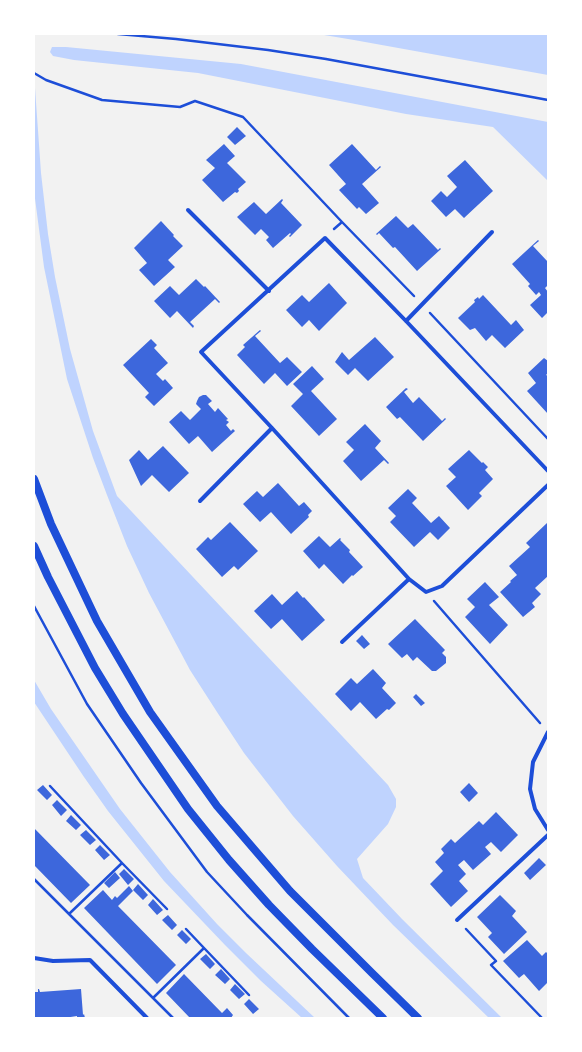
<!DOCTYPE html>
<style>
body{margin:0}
#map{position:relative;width:582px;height:1052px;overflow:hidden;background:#f2f2f2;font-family:"DejaVu Sans",sans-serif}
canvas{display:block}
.frame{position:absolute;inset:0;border:35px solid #fff;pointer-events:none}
</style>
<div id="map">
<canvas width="582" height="1052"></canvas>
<div class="frame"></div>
</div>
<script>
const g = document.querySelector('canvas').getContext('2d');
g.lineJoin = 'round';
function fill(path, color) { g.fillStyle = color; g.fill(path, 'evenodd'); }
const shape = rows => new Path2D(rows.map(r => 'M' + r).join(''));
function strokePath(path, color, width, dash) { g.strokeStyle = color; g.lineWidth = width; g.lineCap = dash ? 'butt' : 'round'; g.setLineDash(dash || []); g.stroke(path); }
const water = shape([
 [318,34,548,34,548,75,354,40],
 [52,47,66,47,241,64,548,122,548,181,493,127,406,114,198,73,74,60,53,56,50,52],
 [34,87,35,88,41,173,48,234,55,277,70,349,93,431,117,496,388,785,396,799,396,807,388,824,357,859,363,878,402,919,502,1018,489,1018,393,925,337,866,293,816,244,753,217,712,190,670,149,593,127,546,107,495,93,458,67,379,44,267,34,191],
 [34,680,51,709,102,783,120,809,170,872,217,924,246,953,315,1018,302,1018,261,981,225,945,164,881,108,811,84,777,34,702]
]);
const building = shape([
 [237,127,246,136,235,145,227,137],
 [224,144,235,156,227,163,246,182,238,189,239,191,237,193,235,192,223,202,202,180,215,168,206,160],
 [352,144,376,170,380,166,381,167,362,184,379,203,366,214,359,207,357,209,339,190,346,184,329,165],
 [465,160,493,191,464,218,455,209,446,217,431,201,441,191,447,197,457,187,447,176],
 [282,199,283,200,281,203,302,225,290,237,289,236,291,234,290,233,273,248,266,240,269,237,261,229,255,235,237,217,254,202,266,214],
 [396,216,408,228,413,224,438,250,440,248,441,249,417,271,395,247,393,248,379,233,377,235,376,234],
 [161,221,174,235,173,236,183,246,168,260,175,267,154,286,139,270,147,263,134,248],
 [538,240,539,241,533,246,548,262,548,285,545,288,548,292,548,312,542,318,530,305,541,295,539,292,536,295,528,286,530,284,512,264],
 [196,279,204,287,205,286,220,302,219,303,215,299,190,322,194,326,193,328,177,311,170,318,154,301,170,286,179,295],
 [329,283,347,303,319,331,309,320,302,327,286,310,302,295,309,302],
 [483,295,511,325,516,320,524,330,505,348,492,335,486,341,475,328,470,330,458,318,475,302,474,300,478,297,479,299],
 [260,330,261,331,255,336,280,363,287,357,302,372,287,386,275,373,264,384,237,355,245,347,243,345],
 [375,337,394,357,368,381,355,368,348,375,335,362,342,352,349,360],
 [151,339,157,345,154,348,168,363,156,374,163,381,165,379,173,388,154,406,145,397,149,393,123,365],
 [544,358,548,361,548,373,546,375,548,376,548,414,527,391,536,383,528,373],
 [312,366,324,379,311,391,337,419,319,436,291,406,303,394,293,384],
 [406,388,408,389,404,392,413,403,419,397,442,421,445,418,446,419,423,441,400,417,397,419,386,407],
 [203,395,206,395,212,401,208,404,215,412,218,408,228,419,226,420,229,422,226,425,231,431,233,429,235,431,212,452,198,436,189,444,169,422,181,411,190,420,201,409,196,404,197,401,199,397],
 [365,424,381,441,375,448,389,463,388,464,384,460,361,481,343,461,354,450,346,442],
 [163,446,189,473,169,492,152,475,141,486,129,460,139,450,148,460],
 [469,450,482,463,483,462,488,467,485,470,493,479,479,493,482,496,468,510,446,486,456,477,448,469],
 [278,483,299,506,304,502,312,511,308,515,309,517,291,534,271,512,260,522,243,504,257,491,263,497],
 [408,489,417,498,412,503,431,523,439,516,450,528,438,540,430,532,414,547,390,522,396,516,388,508],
 [230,522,258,551,238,570,234,566,222,577,196,549,208,537,211,540],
 [547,523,548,524,548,576,535,588,541,594,532,603,535,607,523,617,500,592,511,582,510,581,517,575,509,566,530,547,526,543],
 [319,536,330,547,340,538,341,539,340,540,350,550,349,552,363,567,353,576,352,575,343,584,324,564,319,569,303,551],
 [485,582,499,597,489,605,508,625,490,644,465,617,475,607,467,599],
 [297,591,303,598,304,597,325,620,302,641,282,619,271,629,254,611,272,594,282,605],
 [415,619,445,650,442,653,446,657,446,663,436,671,432,671,417,657,413,661,407,654,402,658,388,644],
 [362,635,370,644,364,649,356,641],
 [373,669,386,683,382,688,396,703,389,710,387,709,376,719,360,702,351,711,335,694,351,678,357,684],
 [416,694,425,703,421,706,413,697],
 [469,783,478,793,469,802,460,792],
 [43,785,52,795,47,800,37,790],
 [57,800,67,810,61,816,52,805],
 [496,812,518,835,501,852,491,842,485,847,491,854,473,870,464,860,458,865,466,874,459,881,468,891,451,907,430,884,443,871,435,862,444,853,441,849,451,839,455,843,479,821,483,825],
 [71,815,81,825,76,830,66,821],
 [34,828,90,885,71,903,34,865],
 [86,830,96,840,90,845,80,835],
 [100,845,110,855,104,860,95,850],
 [539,858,546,865,530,880,524,873],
 [124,869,134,879,128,885,119,874],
 [115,872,120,878,109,888,104,883],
 [138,884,148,895,143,900,133,890],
 [129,886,133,891,118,906,176,965,157,984,84,908,103,890,112,900,115,896,117,898],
 [500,895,516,911,512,916,527,932,504,954,488,937,492,933,477,917],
 [153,899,163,910,157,915,148,905],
 [168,915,177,925,172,930,162,920],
 [182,930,191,939,186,944,177,935],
 [527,940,542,956,546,952,548,954,548,982,539,991,524,974,519,978,503,961],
 [206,954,215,964,210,969,200,959],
 [221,969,230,979,225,984,215,975],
 [184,974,222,1013,227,1008,233,1015,231,1018,190,1018,166,993],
 [235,984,245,994,239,999,230,990],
 [38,989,39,989,40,992,81,989,83,1015,84,1014,85,1018,77,1018,77,1016,64,1018,34,1018,34,992,38,992],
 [249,999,259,1009,253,1014,244,1004]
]);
const path = shape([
 [118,34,176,39,268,50,326,59,548,100],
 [34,73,46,80,102,100,180,107,195,101,243,117,342,222,334,229],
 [342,222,414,296],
 [430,313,548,439],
 [434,601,540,723],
 [34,606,87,704,141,783,207,872,247,915,349,1018],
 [50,786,122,863,69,914],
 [122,863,167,909],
 [34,879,173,1018],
 [186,929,204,948],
 [466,929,496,961,491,965,542,1018],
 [153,998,204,948,249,995]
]);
const minor = shape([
 [188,210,269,291],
 [406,321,492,232],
 [548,471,406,321,325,238,201,352,272,428,409,579,426,592,442,586,548,485],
 [200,501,272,428],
 [342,642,409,579],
 [548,732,533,762,530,789,535,809,548,830],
 [457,920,548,835],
 [34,958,53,961,90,960,147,1018]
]);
const secondary = shape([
 [34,479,51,524,97,621,150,712,217,806,290,891,372,973,418,1018],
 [34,546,48,577,95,668,123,714,188,809,229,860,269,905,312,949,383,1018]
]);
fill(water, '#bfd3fe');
fill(building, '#3d67dc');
strokePath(path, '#1d4ed8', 2.5);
strokePath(minor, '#1d4ed8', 4);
strokePath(secondary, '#1d4ed8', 8);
</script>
